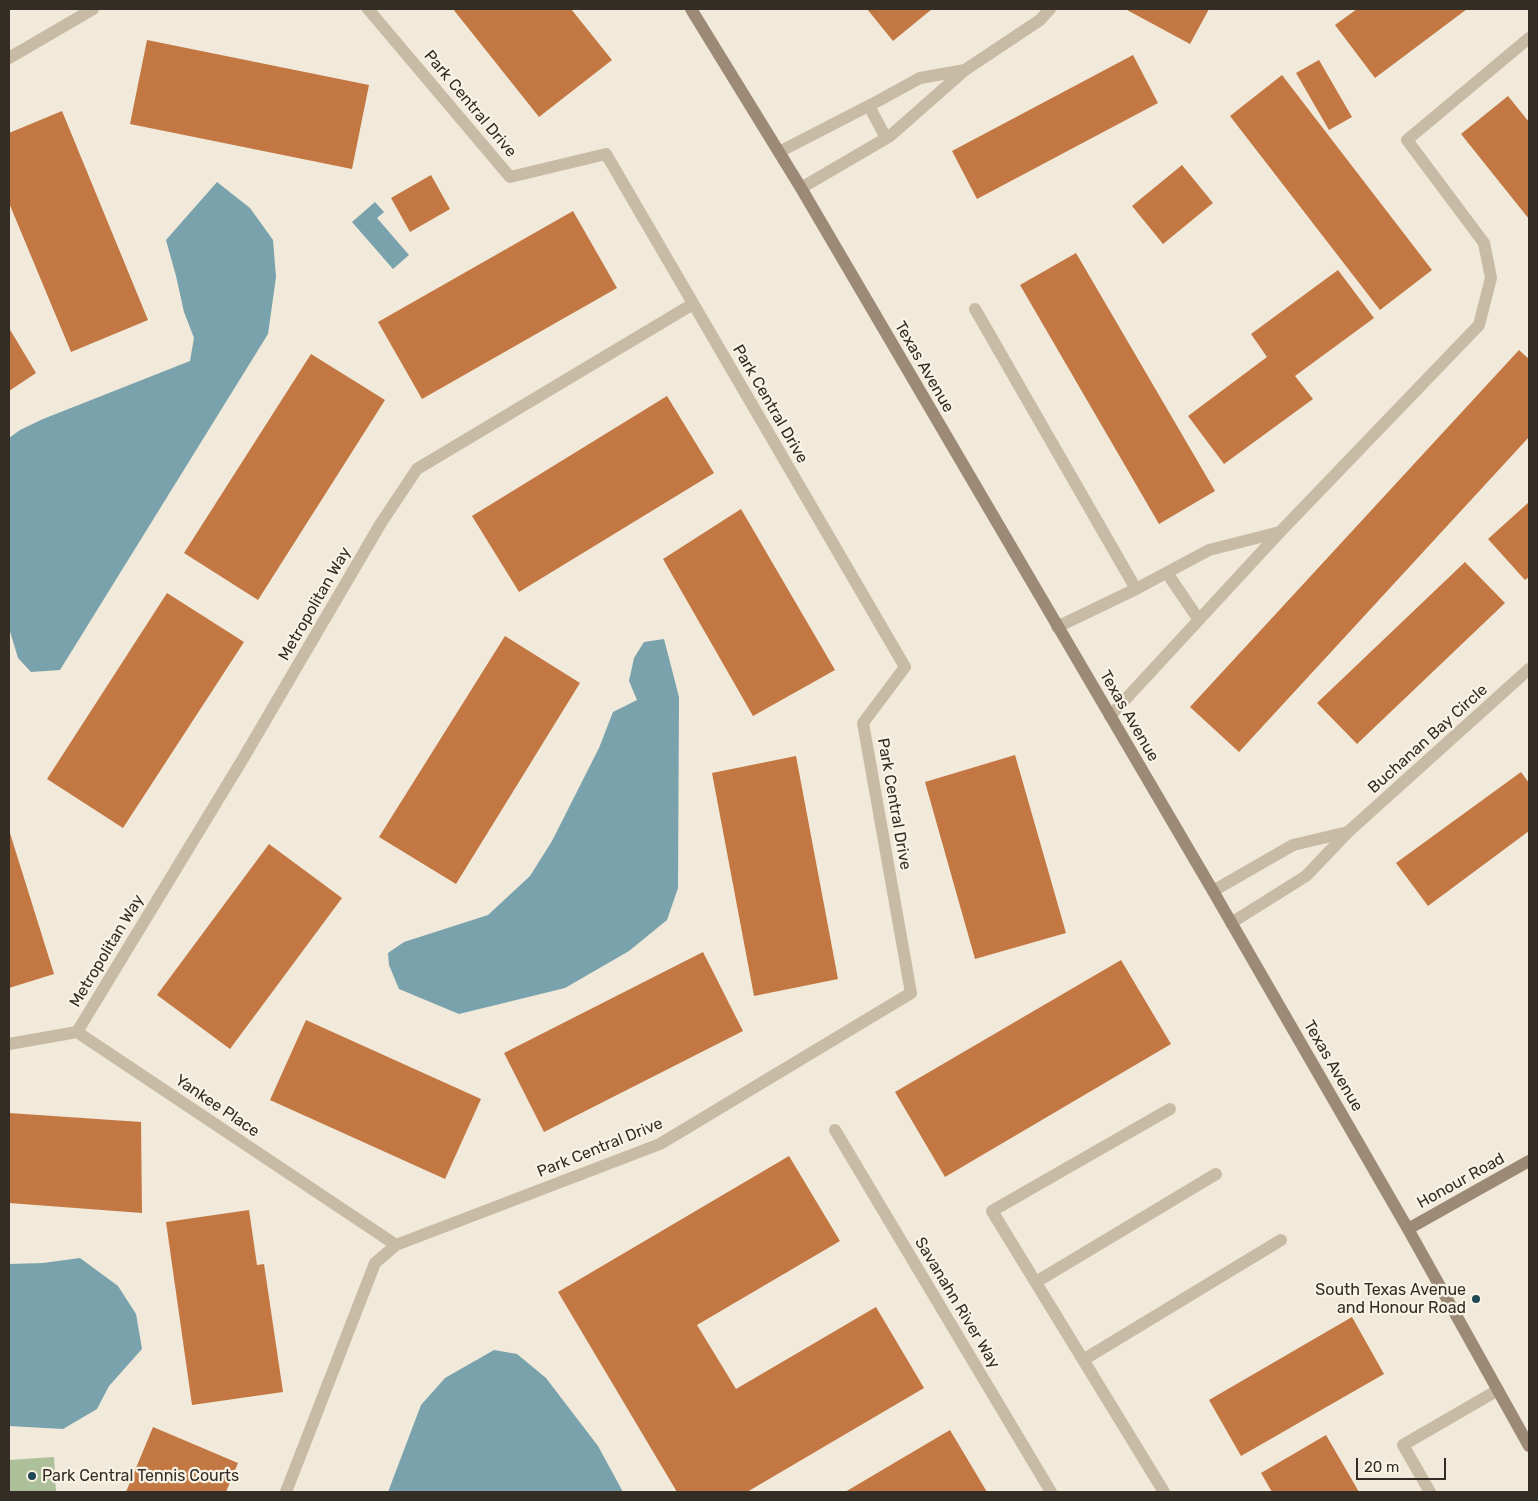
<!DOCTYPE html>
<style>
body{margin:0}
#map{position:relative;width:1538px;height:1501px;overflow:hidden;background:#f1e9d9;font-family:Rubik,sans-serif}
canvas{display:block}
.frame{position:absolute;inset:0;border:10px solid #342d26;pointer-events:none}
.scale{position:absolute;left:1356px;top:1458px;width:90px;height:22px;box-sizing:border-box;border:2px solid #342d26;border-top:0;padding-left:6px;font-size:15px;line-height:18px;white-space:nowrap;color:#342d26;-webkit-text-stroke:4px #f8f3e5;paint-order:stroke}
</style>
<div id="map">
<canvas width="1538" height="1501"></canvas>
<div class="frame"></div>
<div class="scale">20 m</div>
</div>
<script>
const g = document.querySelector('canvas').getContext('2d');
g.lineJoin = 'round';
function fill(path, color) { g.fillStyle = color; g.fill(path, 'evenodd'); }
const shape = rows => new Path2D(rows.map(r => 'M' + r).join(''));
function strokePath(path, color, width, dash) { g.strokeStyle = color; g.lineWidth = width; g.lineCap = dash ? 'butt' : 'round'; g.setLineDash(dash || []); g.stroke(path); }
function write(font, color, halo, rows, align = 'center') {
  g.font = font + ' Rubik,sans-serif'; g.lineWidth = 4.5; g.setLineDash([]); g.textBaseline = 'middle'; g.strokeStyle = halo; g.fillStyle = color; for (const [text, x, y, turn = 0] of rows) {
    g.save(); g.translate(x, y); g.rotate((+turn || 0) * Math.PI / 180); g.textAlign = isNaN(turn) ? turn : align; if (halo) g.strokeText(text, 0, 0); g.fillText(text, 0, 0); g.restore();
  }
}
const green = shape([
 [54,1457,56,1492,9,1492,9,1460]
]);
const water = shape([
 [217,182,250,208,273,240,276,277,268,334,60,670,31,672,18,658,9,628,9,438,20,430,43,419,190,361,194,338,184,312,176,276,166,240],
 [375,202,384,212,377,218,409,255,393,269,352,222],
 [664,639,679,697,678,888,667,920,629,951,565,988,459,1014,399,989,389,965,388,953,404,942,488,915,530,876,552,841,599,748,613,712,637,700,629,681,634,658,644,642],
 [80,1258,118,1286,136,1314,142,1349,109,1386,97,1409,63,1429,9,1426,9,1264,43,1263],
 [494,1350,517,1354,546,1378,598,1446,623,1492,388,1492,421,1405,445,1378]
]);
const building = shape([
 [453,9,571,9,612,60,539,117],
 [867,9,932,9,893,41],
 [1128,9,1209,9,1190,44,1127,10],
 [1357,9,1467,9,1375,78,1335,25],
 [147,40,369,85,352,169,130,124],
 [1133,55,1158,103,977,199,952,151],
 [1319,60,1352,117,1329,130,1296,73],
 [1282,75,1432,270,1380,310,1230,116],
 [1508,96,1529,122,1529,219,1461,134],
 [62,111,148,320,71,352,9,203,9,133],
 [1182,165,1213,203,1163,244,1132,206],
 [431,175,450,209,410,232,391,198],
 [573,211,617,288,422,399,378,322],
 [1076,253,1215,491,1159,524,1020,285],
 [1338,270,1374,318,1295,376,1313,399,1224,464,1188,416,1267,357,1251,334],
 [9,328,36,373,9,391],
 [1519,350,1529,359,1529,437,1239,752,1190,707],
 [311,354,385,400,258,600,184,553],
 [667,396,714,473,519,592,472,516],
 [1529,502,1529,577,1525,580,1488,539],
 [741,509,835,670,753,716,663,559],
 [1465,562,1505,603,1357,744,1317,703],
 [167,593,244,642,123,828,47,779],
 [505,636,580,683,456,884,379,837],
 [1015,755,1066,933,975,959,925,782],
 [796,756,838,979,754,996,712,773],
 [1521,772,1529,783,1529,831,1428,906,1396,863],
 [9,830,54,974,9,988],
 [269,844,342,898,230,1049,157,995],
 [703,952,743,1031,544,1132,504,1053],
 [1121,960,1171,1044,945,1177,895,1092],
 [306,1020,481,1099,445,1179,270,1100],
 [9,1113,141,1122,142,1213,9,1203],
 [789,1156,840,1241,697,1325,736,1389,876,1307,924,1388,747,1492,677,1492,558,1292],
 [249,1210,257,1265,264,1264,283,1392,192,1405,166,1222],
 [1352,1317,1384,1374,1241,1456,1209,1400],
 [153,1427,238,1463,226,1492,126,1492],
 [950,1430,987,1492,845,1492],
 [1326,1435,1359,1492,1272,1492,1261,1473]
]);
const lane = shape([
 [9,58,93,9],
 [869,106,886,138],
 [779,152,878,101,920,78,965,70],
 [801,188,890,136,965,70,1040,20,1050,9],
 [975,309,1136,589],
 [1167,573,1199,620],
 [1057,627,1136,589,1209,550,1280,532],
 [1110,716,1280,532,1479,325,1491,278,1484,243,1407,140,1529,38],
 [1213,891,1293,845,1348,832],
 [1231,923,1306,876,1348,832,1529,669],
 [77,1032,244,757,381,523,417,469,693,304],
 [9,1044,77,1032,396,1245],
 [286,1492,375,1263,396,1245,660,1144,911,993,863,723,905,667,606,154,510,177,368,9]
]);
const street = shape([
 [835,1130,1051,1492],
 [1036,1282,1216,1174],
 [1083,1360,1281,1240],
 [1164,1492,992,1211,1170,1109],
 [1430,1492,1403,1445,1498,1390]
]);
const secondary = shape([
 [691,9,801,188,1213,891,1408,1229,1529,1446],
 [1408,1229,1529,1161]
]);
const markers = [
 [1476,1299,5,"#1d4854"],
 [32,1476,5,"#1d4854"]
];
const streetNames = [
 ["Park Central Drive",470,104,50],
 ["Texas Avenue",924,367,60],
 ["Park Central Drive",770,404,60],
 ["Metropolitan Way",315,604,-60],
 ["Texas Avenue",1129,716,60],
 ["Buchanan Bay Circle",1428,739,-42],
 ["Park Central Drive",894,804,80],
 ["Metropolitan Way",107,951,-59],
 ["Texas Avenue",1333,1066,60],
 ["Yankee Place",217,1106,34],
 ["Park Central Drive",600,1148,-22],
 ["Honour Road",1461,1181,-29],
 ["Savanahn River Way",957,1303,59]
];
const poiNames = [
 ["South Texas Avenue",1466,1290],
 ["and Honour Road",1466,1308],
 ["Park Central Tennis Courts",42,1476,"left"]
];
fill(green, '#acbf99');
fill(water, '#79a2ad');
fill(building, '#c37844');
strokePath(lane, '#c8bba5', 12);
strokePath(street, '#c8bba5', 12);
strokePath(secondary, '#9c8a77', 12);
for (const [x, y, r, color] of markers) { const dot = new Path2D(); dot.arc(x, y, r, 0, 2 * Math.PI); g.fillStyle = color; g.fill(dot); strokePath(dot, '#f8f3e5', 2); }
write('16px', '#342d26', '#f8f3e5', streetNames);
write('16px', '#342d26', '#f8f3e5', poiNames, 'right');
</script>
